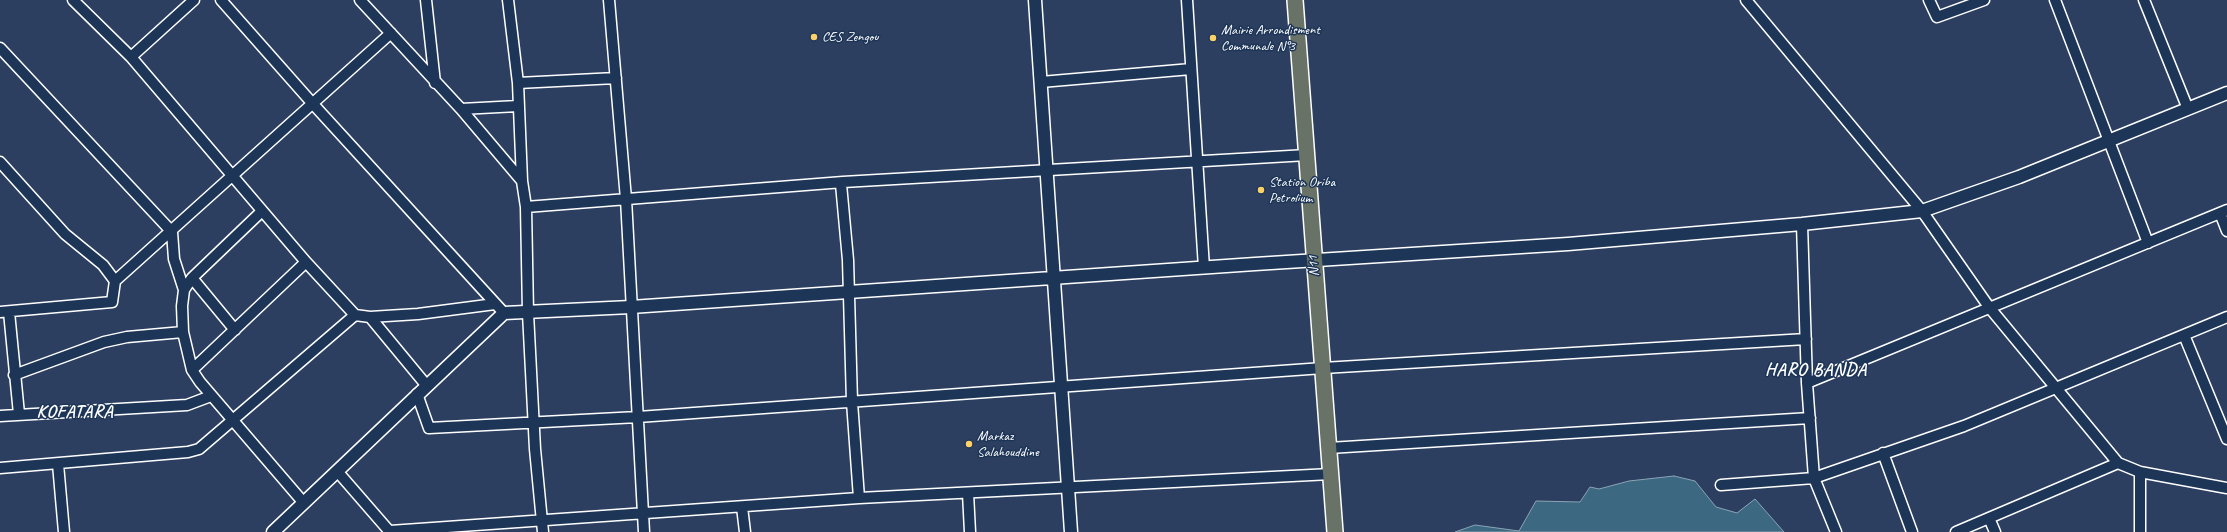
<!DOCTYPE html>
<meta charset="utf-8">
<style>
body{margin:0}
canvas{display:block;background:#2c3f60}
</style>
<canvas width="2227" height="532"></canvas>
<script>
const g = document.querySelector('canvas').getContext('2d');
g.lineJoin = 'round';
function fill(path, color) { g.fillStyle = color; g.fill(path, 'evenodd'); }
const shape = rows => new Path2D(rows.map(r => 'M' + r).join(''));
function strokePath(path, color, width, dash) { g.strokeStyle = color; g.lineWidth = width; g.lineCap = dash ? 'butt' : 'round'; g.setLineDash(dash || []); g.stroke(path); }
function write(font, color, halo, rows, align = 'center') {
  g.font = font + ' Caveat,sans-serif'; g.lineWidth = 3; g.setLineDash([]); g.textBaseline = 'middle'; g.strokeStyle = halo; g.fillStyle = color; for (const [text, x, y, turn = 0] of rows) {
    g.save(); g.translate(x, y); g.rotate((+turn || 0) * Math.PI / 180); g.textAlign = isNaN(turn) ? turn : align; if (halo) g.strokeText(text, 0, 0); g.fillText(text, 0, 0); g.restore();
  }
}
const water = shape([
 [1674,476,1695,481,1716,507,1737,513,1755,499,1784,532,1455,532,1475,525,1519,531,1536,501,1580,502,1590,487,1599,489,1629,481,1674,476]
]);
const minor = shape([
 [73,0,131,57,306,262,355,315,370,317,427,386],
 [221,0,313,104,504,313],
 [360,0,461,109,522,181],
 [426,0,435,83],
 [508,0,518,83,522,181,526,207,528,313,535,449,543,532],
 [609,0,626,199,644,532],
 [1187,0,1204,268],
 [1746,0,1922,211,1989,307,2118,463,2140,472,2227,488],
 [1929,0,1937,17,1984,0],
 [2055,0,2148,243],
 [2144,0,2188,109],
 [0,48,172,232,174,259,184,290],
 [131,57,194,0],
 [1041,82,1191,69],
 [518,83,616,78],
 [461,109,518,106],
 [0,162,65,234,103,265,115,281],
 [841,184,848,260,852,402,859,498],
 [526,207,843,182,1307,155],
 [261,212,192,278,184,290,182,306,183,332,192,370,200,382,303,502],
 [2220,213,2227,231],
 [1802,224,1807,383,1814,478,1836,532],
 [192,278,235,330],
 [0,312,112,302,115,281,391,33],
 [9,312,19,414],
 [370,317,418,314,495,304],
 [2184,335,2227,439],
 [192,370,306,262],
 [14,375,104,342,127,337,183,332],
 [1807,383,2227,210],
 [417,394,429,428,638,417,1323,368,1806,339],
 [0,416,187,405,211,396],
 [1329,448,1810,418],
 [1883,453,1912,532],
 [58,464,64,532],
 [0,468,188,452,199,449,355,315],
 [337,471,390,532],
 [2140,472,2140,532],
 [1721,485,1814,478,1964,426,2227,317],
 [968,493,970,532],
 [742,507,745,532],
 [1989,518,1995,532],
 [390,531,859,498,1331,474],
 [1956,532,2118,463]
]);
const tertiary = shape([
 [1035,0,1071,532],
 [273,532,504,313,631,307,1255,264,1568,244,1802,224,1922,211,2019,177,2227,93]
]);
const primary = shape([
 [1295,0,1335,532]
]);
const markers = [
 [814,37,4,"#ffd166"],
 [1213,38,4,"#ffd166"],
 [1261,190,4,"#ffd166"],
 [969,444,4,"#ffd166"]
];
const poiNames = [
 ["Mairie Arrondisment",1221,30],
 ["Communale N°3",1221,46],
 ["CES Zengou",822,37],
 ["Station Oriba",1269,182],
 ["Petrolium",1269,198],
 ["Markaz",977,436],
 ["Salahouddine",977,452]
];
const streetNames = [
 ["N11",1314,266,-95]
];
const districtNames = [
 ["HARO BANDA",1816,370],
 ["KOFATARA",75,412]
];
fill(water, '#3c6882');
strokePath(water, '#8aa4b4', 1);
strokePath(minor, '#fff', 13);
strokePath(tertiary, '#fff', 15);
strokePath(primary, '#fff', 18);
strokePath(minor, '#1d3557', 10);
strokePath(tertiary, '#1d3557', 12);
strokePath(primary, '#697266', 15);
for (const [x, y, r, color] of markers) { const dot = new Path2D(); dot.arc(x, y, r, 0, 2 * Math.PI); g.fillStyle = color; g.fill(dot); strokePath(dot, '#1d3557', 1.5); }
write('14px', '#fff', '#1d3557', poiNames, 'left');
write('14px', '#fff', '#1d3557', streetNames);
g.letterSpacing = '1px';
write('bold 18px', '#fff', '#1d3557', districtNames);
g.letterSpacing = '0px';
</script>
